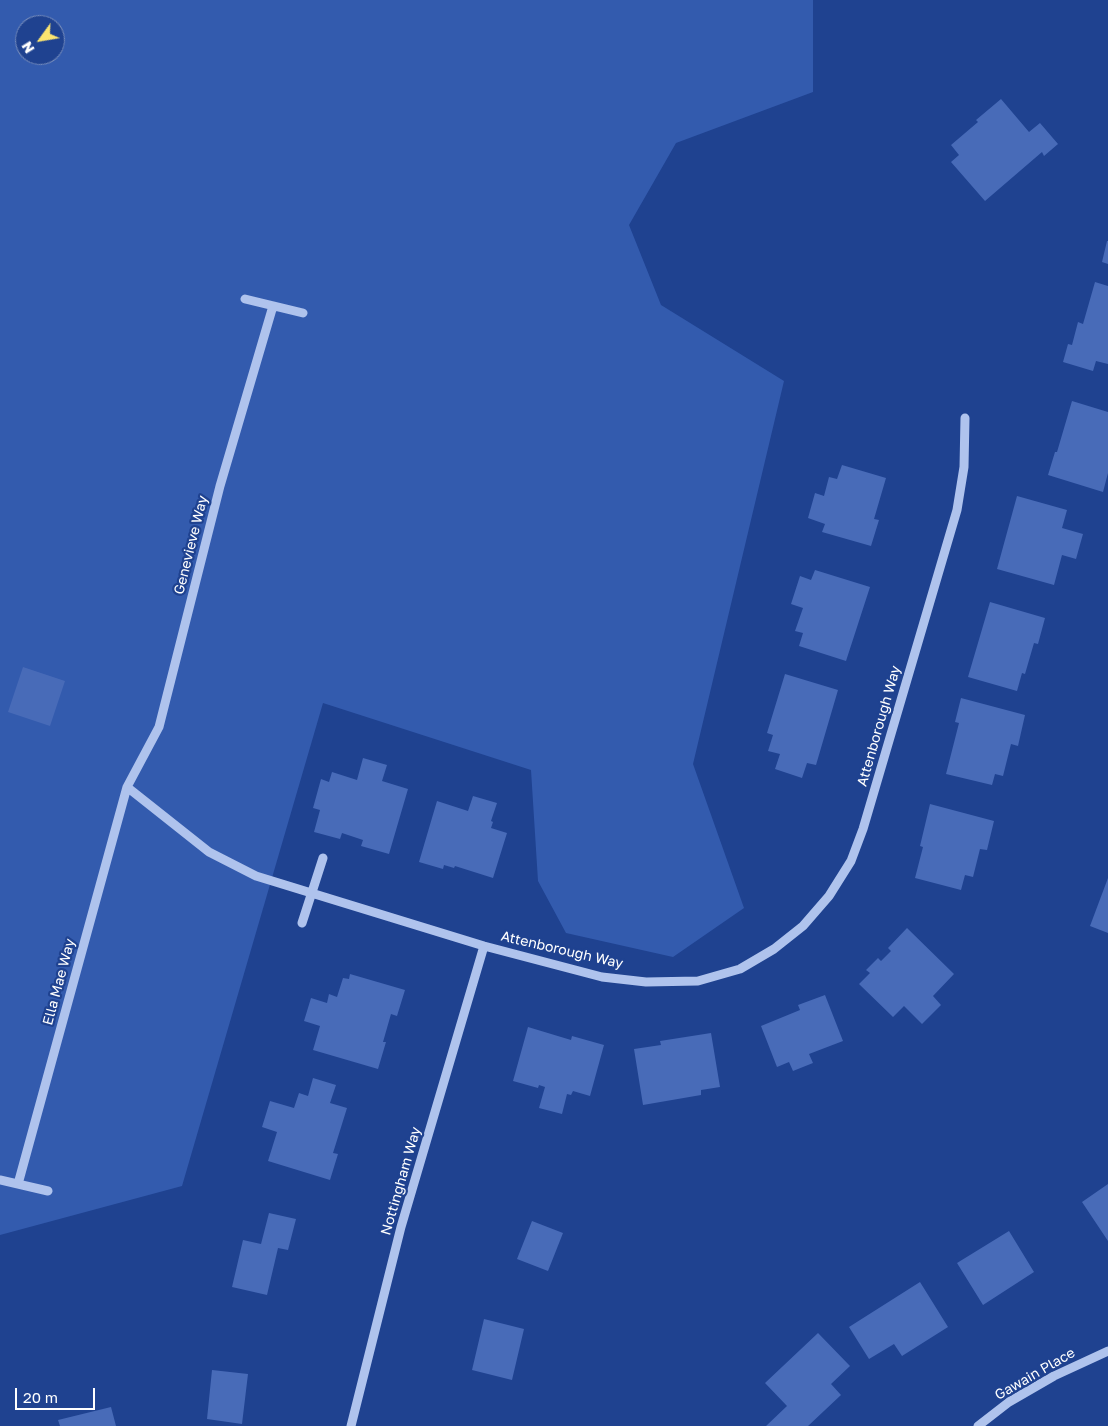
<!DOCTYPE html>
<style>
body{margin:0}
#map{position:relative;width:1108px;height:1426px;overflow:hidden;background:#1f4290;font-family:"Golos Text",sans-serif}
canvas{display:block}
.north{position:absolute;left:15px;top:15px;width:50px;height:50px;box-sizing:border-box;background:#1f4290;border:1px solid #798ebc;border-radius:50%;rotate:238deg;font-size:14px;font-weight:700;line-height:20px;text-align:center;color:#fff}
.north::after{content:'';display:block;margin:auto;width:18px;height:22px;background:#fbe570;clip-path:polygon(50% 0,100% 100%,50% 72%,0 100%)}
.scale{position:absolute;left:15px;top:1388px;width:80px;height:22px;box-sizing:border-box;border:2px solid #fff;border-top:0;padding-left:6px;font-size:15px;line-height:18px;white-space:nowrap;color:#fff;-webkit-text-stroke:4px #1f4290;paint-order:stroke}
</style>
<div id="map">
<canvas width="1108" height="1426"></canvas>
<div class="north">N</div>
<div class="scale">20 m</div>
</div>
<script>
const g = document.querySelector('canvas').getContext('2d');
g.lineJoin = 'round';
function fill(path, color) { g.fillStyle = color; g.fill(path, 'evenodd'); }
const shape = rows => new Path2D(rows.map(r => 'M' + r).join(''));
function strokePath(path, color, width, dash) { g.strokeStyle = color; g.lineWidth = width; g.lineCap = dash ? 'butt' : 'round'; g.setLineDash(dash || []); g.stroke(path); }
function write(font, color, halo, rows, align = 'center') {
  g.font = font + ' "Golos Text",sans-serif'; g.lineWidth = 4.5; g.setLineDash([]); g.textBaseline = 'middle'; g.strokeStyle = halo; g.fillStyle = color; for (const [text, x, y, turn = 0] of rows) {
    g.save(); g.translate(x, y); g.rotate((+turn || 0) * Math.PI / 180); g.textAlign = isNaN(turn) ? turn : align; if (halo) g.strokeText(text, 0, 0); g.fillText(text, 0, 0); g.restore();
  }
}
const green = shape([
 [0,0,813,0,813,92,676,143,629,225,661,305,784,381,693,764,744,908,673,957,566,933,538,881,531,770,323,703,182,1186,0,1235],
 [25,25,55,25,55,55,25,55]
]);
const building = shape([
 [1001,99,1029,132,1040,123,1058,144,1044,156,1042,152,985,201,951,162,959,155,951,145,978,122,976,120],
 [1107,241,1108,241,1108,264,1102,262],
 [1095,282,1108,286,1108,364,1096,361,1093,371,1063,362,1068,344,1072,345,1078,322,1083,324],
 [1072,401,1108,412,1108,473,1103,492,1048,475,1055,452,1057,452],
 [842,465,886,478,874,519,879,520,871,546,822,532,825,524,808,518,815,493,824,496,829,477,837,479],
 [1017,496,1067,510,1062,528,1083,534,1076,559,1062,555,1054,585,997,569],
 [815,570,870,587,846,661,799,646,803,633,795,631,803,608,791,604,800,576,811,580],
 [990,602,1045,618,1038,644,1034,643,1025,674,1022,673,1017,691,968,677],
 [23,667,65,681,50,726,8,712],
 [785,674,838,690,816,765,807,763,802,778,775,769,780,754,768,751,773,735,767,733],
 [961,698,1025,715,1018,746,1011,744,1003,776,995,774,992,785,946,774,959,723,955,722],
 [363,758,387,765,382,781,408,789,389,854,361,846,363,840,342,833,340,839,314,832,320,810,313,808,321,779,329,782,332,772,357,780],
 [473,796,497,803,491,821,493,822,491,828,507,833,493,878,455,866,454,868,444,865,443,869,419,862,437,801,468,811],
 [930,804,994,821,987,850,980,849,973,877,965,875,961,890,915,878,923,847,920,846],
 [1108,878,1108,933,1090,926],
 [907,928,954,974,933,996,941,1005,922,1024,904,1006,893,1017,859,984,870,973,866,970,878,958,881,961,891,951,888,948],
 [350,974,405,990,397,1016,391,1014,383,1042,386,1042,378,1069,313,1050,320,1026,304,1021,311,998,327,1003,329,994,337,997,343,978,349,979],
 [825,995,843,1041,809,1054,813,1063,793,1071,789,1062,777,1067,761,1026,800,1010,798,1005],
 [528,1027,571,1040,572,1036,604,1045,590,1096,573,1091,571,1095,567,1094,562,1114,539,1108,545,1087,539,1085,538,1088,513,1081],
 [711,1033,720,1087,701,1090,701,1095,643,1105,634,1049,661,1045,660,1041],
 [313,1078,336,1085,330,1103,347,1108,333,1153,338,1154,330,1180,268,1161,277,1132,262,1127,270,1101,294,1108,299,1093,308,1096],
 [1108,1184,1108,1241,1082,1202],
 [269,1213,296,1219,288,1250,278,1248,267,1295,232,1287,243,1240,261,1244],
 [532,1221,563,1233,548,1271,517,1259],
 [1009,1231,1034,1272,983,1305,957,1263],
 [920,1282,948,1327,902,1356,894,1344,869,1359,849,1327],
 [484,1319,524,1329,512,1380,472,1370],
 [818,1333,850,1366,831,1384,841,1395,808,1426,766,1426,787,1406,765,1383],
 [212,1370,248,1374,242,1424,207,1419],
 [111,1407,116,1426,60,1426,58,1420]
]);
const minor = shape([
 [245,299,303,313],
 [127,787,209,852,256,876,484,946,602,977,646,982,698,981,740,969,774,949,803,926,829,896,851,861,863,829,957,510,964,467,965,418],
 [302,923,323,858],
 [0,1180,48,1191],
 [18,1184,127,787,159,727,220,486,273,306],
 [351,1426,401,1227,484,946],
 [978,1426,1009,1402,1054,1376,1108,1351]
]);
const streetNames = [
 ["Genevieve Way",191,545,-76],
 ["Attenborough Way",879,726,-74],
 ["Attenborough Way",562,950,13],
 ["Ella Mae Way",59,982,-75],
 ["Nottingham Way",401,1181,-74],
 ["Gawain Place",1035,1374,-30]
];
fill(green, '#335bae');
fill(building, '#486bb8');
strokePath(minor, '#afc3ed', 9);
write('14px', '#fff', '#1f4290', streetNames);
</script>
